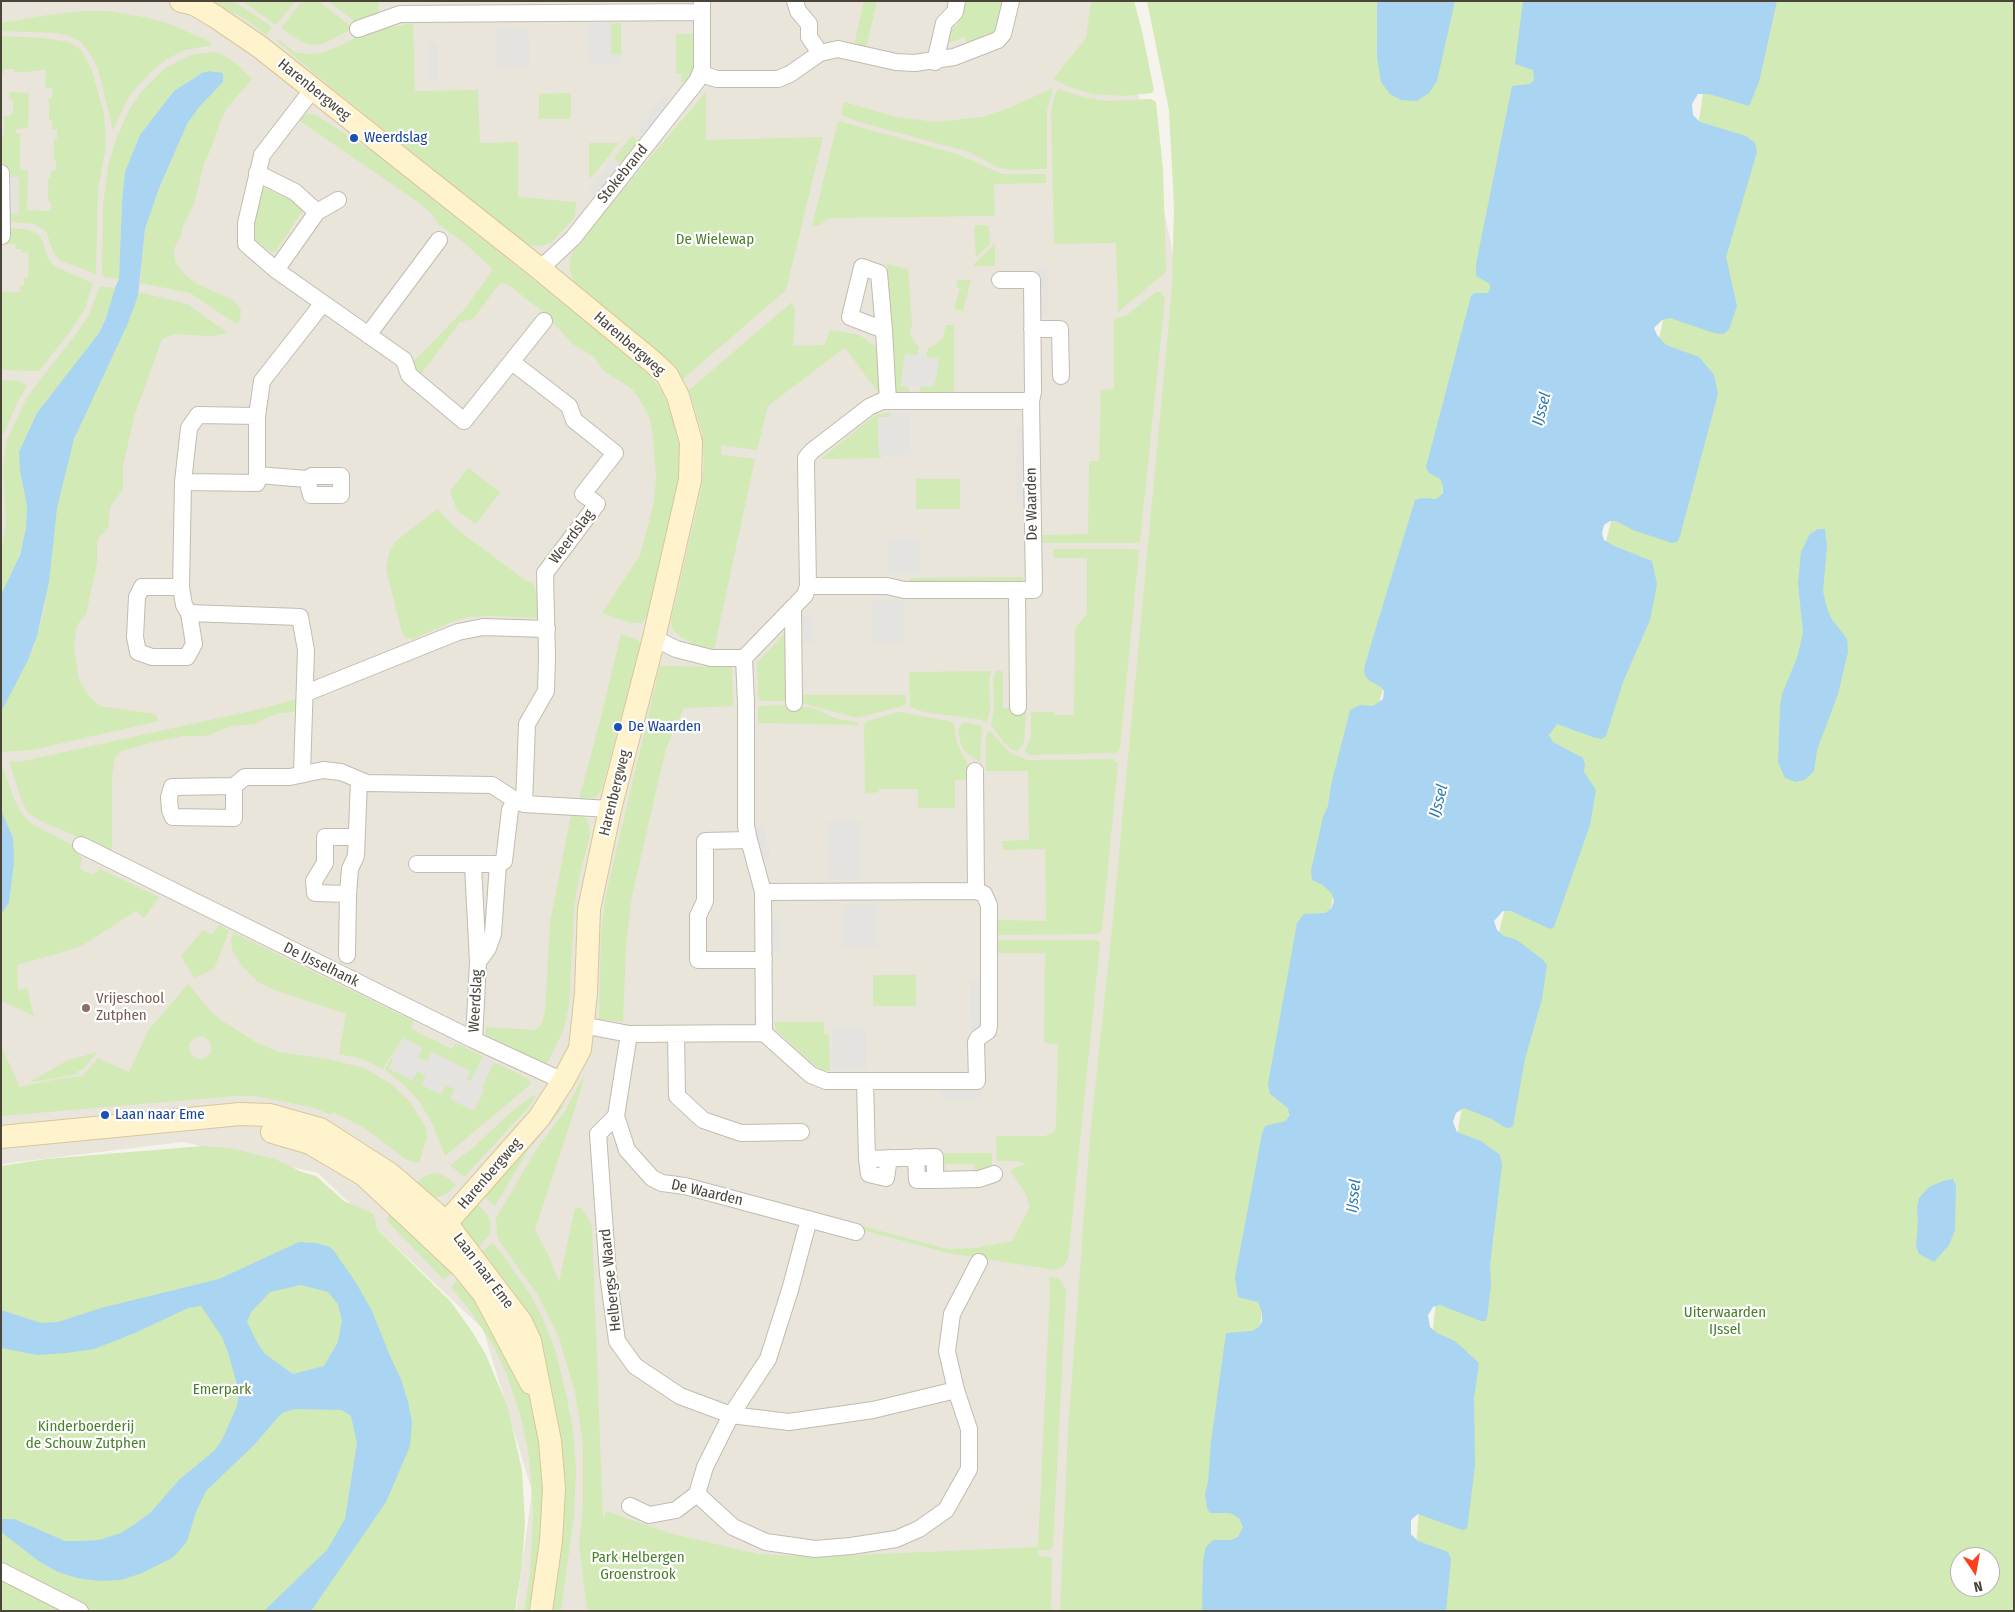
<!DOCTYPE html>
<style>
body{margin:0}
#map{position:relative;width:2015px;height:1612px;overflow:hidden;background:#f6f3ec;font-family:"Fira Sans Condensed",sans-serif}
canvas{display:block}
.frame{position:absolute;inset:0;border:2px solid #4b4439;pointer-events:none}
.north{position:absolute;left:1950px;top:1547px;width:50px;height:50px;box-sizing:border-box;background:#fff;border:1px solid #b7b4b0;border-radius:50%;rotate:168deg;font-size:14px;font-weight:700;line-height:20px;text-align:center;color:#4b4439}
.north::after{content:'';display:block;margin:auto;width:18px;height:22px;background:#fc3f1d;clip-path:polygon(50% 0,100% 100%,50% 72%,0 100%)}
</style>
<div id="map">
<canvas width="2015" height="1612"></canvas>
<div class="frame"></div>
<div class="north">N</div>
</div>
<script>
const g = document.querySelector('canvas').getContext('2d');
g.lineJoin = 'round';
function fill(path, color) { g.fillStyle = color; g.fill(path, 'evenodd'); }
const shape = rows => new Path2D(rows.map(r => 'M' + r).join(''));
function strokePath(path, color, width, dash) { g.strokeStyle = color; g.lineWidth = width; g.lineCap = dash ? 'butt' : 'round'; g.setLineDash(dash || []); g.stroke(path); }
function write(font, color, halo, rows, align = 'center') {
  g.font = font + ' "Fira Sans Condensed",sans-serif'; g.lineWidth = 4.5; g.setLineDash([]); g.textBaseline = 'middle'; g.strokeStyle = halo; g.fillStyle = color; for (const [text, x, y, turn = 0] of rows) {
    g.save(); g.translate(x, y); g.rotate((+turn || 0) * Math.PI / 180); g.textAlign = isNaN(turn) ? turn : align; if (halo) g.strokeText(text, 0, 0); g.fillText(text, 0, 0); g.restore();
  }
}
const residential = shape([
 [1,1,1118,1,1178,276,1071,1611,516,1611,532,1491,483,1329,318,1173,183,1142,1,1164]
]);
const green = shape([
 [212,1,233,1,272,27,266,35,245,19],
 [242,1,296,1,276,25],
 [302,1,318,1,353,28,323,44,311,45,299,40,281,28],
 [328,1,378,1,379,16,358,24],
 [864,1,877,1,866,48,854,45],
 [961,1,1005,1,996,34,986,42,968,47,965,37,945,44,948,54,944,54,943,41,946,31,958,25,964,3],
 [1091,1,1134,1,1142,31,1154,90,1152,93,1124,96,1092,94,1067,86,1053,79,1086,38],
 [1147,1,1540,1,1535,80,1491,289,1442,494,1381,696,1332,902,1288,1117,1261,1320,1238,1611,1060,1611,1068,1430,1090,1136,1112,929,1172,289,1174,207,1169,110],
 [1714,1,2014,1,2014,1611,1411,1611,1434,1318,1459,1123,1501,924,1549,738,1607,537,1661,330,1701,108],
 [1960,1557,1990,1557,1990,1587,1960,1587],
 [82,11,108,11,149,18,167,23,204,39,213,45,185,50,167,59,155,68,134,90,126,102,113,130,98,69,91,55,81,42,67,35,56,33,1,31,2,23,48,15],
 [413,23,415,91,478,90,480,143,518,142,518,197,576,202,575,217,552,242,542,246,528,245,314,73,277,41,279,39,294,52,307,54,322,53,344,44,365,32],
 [611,23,621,23,621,55,611,56],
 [676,34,696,34,696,67,686,84,681,81,681,73,676,73],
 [1,36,43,38,69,42,81,50,91,68,104,113,106,147,98,189,96,274,59,260,53,252,47,233,41,228,33,224,13,222,8,217,8,214,19,214,19,178,9,177,8,168,1,161,1,135,4,135,4,116,9,116,13,112,13,101,9,97,9,92,29,93,28,128,16,129,16,133,20,134,20,170,28,170,27,210,51,211,51,201,48,201,48,191,51,190,48,190,48,179,51,179,51,171,56,170,56,161,54,160,54,150,57,150,54,149,54,139,57,139,57,129,52,129,52,120,49,120,49,109,52,109,49,108,49,98,52,98,53,88,45,88,46,70,25,72,25,69,24,72,14,72,14,69,4,69,4,74,1,74],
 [213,52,222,54,240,67,252,79,227,108,220,122,211,148,204,164,194,204,183,226,181,236,174,249,175,262,184,274,197,284,233,300,241,310,240,320,236,324,190,293,140,283,145,229,150,212,187,124,200,106,223,82,216,71,202,73,174,91,140,135,125,172,122,201,119,279,104,277,102,273,103,206,108,166,116,139,129,110,141,92,164,69,191,55],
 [1053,88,1047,110,1047,169,1012,170,999,168,969,152,859,122,841,115,844,102,897,117,936,122,982,117,1009,108],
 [1059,89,1083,97,1107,101,1151,99,1156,102,1163,169,1166,272,1118,312,1116,243,1054,244,1051,111,1055,94],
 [706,92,706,140,823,137,786,290,683,379,669,364,574,283,570,270,570,259,575,248,585,234],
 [571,93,571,119,539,119,539,94],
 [309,114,316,115,373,152,627,355,650,375,662,392,671,411,679,447,679,484,647,616,642,623,631,623,602,613,640,555,654,503,656,478,653,436,649,416,640,400,632,389,604,371,594,357,573,344,542,311,510,286,503,283,499,284,473,319,460,322,419,377,409,366,464,310,492,271,491,267,463,242,438,224,432,214,415,200,300,121,304,115],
 [838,121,957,154,1002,174,1046,174,1046,183,994,184,995,216,829,218,820,225,812,226],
 [632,136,640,142,622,164,614,158],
 [589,143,619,143,591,178,589,176],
 [261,186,282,196,290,197,304,209,275,252,272,252,255,240,253,228],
 [976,225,987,225,989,227,990,244,976,257,974,228],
 [13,228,29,230,38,234,43,242,46,254,52,264,58,268,93,283,85,309,69,333,39,371,1,370,1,292,20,292,21,285,24,285,24,278,28,278,29,253,22,252,22,249,15,249,15,244,1,244,1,238],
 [995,243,995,266,974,266,974,264],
 [887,264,908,269,912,323,910,334,914,342,919,347,917,356,905,354,901,386,907,386,909,388,910,394,892,394],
 [958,280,971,280,963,311,954,309,960,288,956,287],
 [100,286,115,288,111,304,99,333,37,413,19,451,20,471,27,506,25,536,15,568,1,595,1,550,6,523,3,468,7,440,24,403,33,389,76,334,89,315],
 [139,292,187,304,228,333,212,336,174,334,162,339,134,417,123,466,123,489,110,507,108,528,99,537,97,544,97,563,86,614,78,624,76,631,74,647,79,679,88,695,100,706,155,714,159,721,32,750,1,752,1,712,34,647,44,610,57,508,68,458,82,419,128,323],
 [1156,292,1161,292,1165,299,1140,541,1137,543,1041,543,1041,535,1088,534,1089,461,1099,461,1101,390,1114,389,1114,319,1127,315],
 [792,302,795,311,793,346,825,345,830,330,859,335,878,348,882,394,879,394,846,349,843,349,768,406,757,450,721,445,722,455,755,459,714,650,697,646,681,637,673,630,671,621,701,491,704,465,702,432,689,390],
 [946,325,954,325,954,394,918,394,921,387,934,386,939,359,926,357,928,348,935,345,943,338],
 [1,380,19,381,27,386,17,403,4,433,1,434],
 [889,412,889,417,878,417,879,455,881,455,881,458,821,459,874,416],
 [468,468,500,492,476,524,457,511,450,491],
 [916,479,960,479,960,509,916,509],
 [437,509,459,531,525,580,534,584,542,618,489,616,471,617,454,621,413,639,406,638,402,633,386,568,390,550,396,541],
 [1053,549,1134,549,1139,551,1120,748,1116,753,1031,755,1025,752,1031,735,1031,712,1054,712,1054,715,1074,715,1075,628,1087,614,1087,558,1054,558],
 [910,578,1021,577,1024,578,1022,582,910,582],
 [787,631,788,701,762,701,758,698,757,663],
 [621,634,639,641,640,645,602,789,597,796,592,798,579,799,601,717],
 [660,666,732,667,733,706,684,708,666,748,632,896,626,944,623,1022,599,1020,601,932,606,894],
 [991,671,989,680,990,709,987,722,977,719,924,712,910,707,909,672],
 [996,671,1003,671,1003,708,1012,708,1012,713,1026,712,1024,742,1018,751,1013,750,1004,743,991,725,994,708,993,681],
 [798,695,906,695,906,702,903,706,857,718,798,702],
 [301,698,300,711,282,713,268,717,255,724,232,726,206,736,184,736,150,743,119,752,115,758,112,777,112,851,40,821,28,813,21,799,9,761,19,762,260,709],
 [794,705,816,709,837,719,857,722,859,725,758,723,758,706],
 [899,712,949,721,954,724,957,743,970,769,970,780,955,780,955,808,918,808,918,789,879,789,879,792,865,794,864,725,867,721],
 [965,722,982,726,980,762,966,753,961,745,958,730,960,726],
 [990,731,1010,753,1028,760,1112,759,1118,763,1102,930,1098,934,998,935,997,920,1046,921,1045,849,1003,850,1002,841,1029,840,1028,771,986,771,986,740,987,733],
 [1,761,14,799,22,814,32,824,80,849,78,854,82,858,80,869,92,875,100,869,159,897,144,918,136,911,80,947,17,965,18,990,27,988,34,1016,1,1001,1,915,9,902,13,838,1,810],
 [571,814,584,817,588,821,590,835,579,877,574,911,569,1006,563,1031,547,1064,485,1035,486,1027,535,1030,541,1025,545,1012,550,923],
 [219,925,229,931,214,969,194,978,181,956,203,930,212,935],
 [234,933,414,1021,411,1029,452,1049,456,1043,483,1056,471,1080,466,1080,470,1071,432,1052,427,1062,418,1057,404,1038,392,1056,390,1056,383,1069,362,1059,339,1054,346,1014,274,990,258,982,242,966,232,950,231,939],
 [997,940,1096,940,1100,943,1068,1260,1061,1268,1055,1270,948,1253,847,1226,848,1222,947,1249,976,1248,1012,1241,1030,1207,1026,1194,1010,1170,1026,1164,1018,1161,997,1161,996,1136,1045,1136,1054,1132,1056,1124,1058,1044,1044,1043,1045,953,997,953],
 [873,975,916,975,916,1006,873,1006],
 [188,984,207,1007,218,1018,257,1043,279,1052,327,1059,364,1068,391,1084,409,1101,426,1127,427,1137,419,1163,407,1160,363,1127,333,1112,332,1115,311,1107,255,1096,236,1096,1,1116,1,1046,20,1087,58,1079,82,1076,98,1058,129,1072,148,1031],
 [203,1036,210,1041,212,1051,206,1058,198,1059,190,1053,189,1044,195,1038],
 [774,1022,824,1022,824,1034,829,1034,830,1071,822,1070,817,1067,776,1030],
 [98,1052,81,1071,77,1071,78,1074,33,1082,33,1080,68,1060],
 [391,1058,394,1059,389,1068,412,1080,418,1071,426,1076,422,1085,441,1094,446,1085,455,1089,450,1099,484,1089,481,1088,494,1062,529,1079,531,1084,445,1156,432,1123,419,1101,402,1083,385,1070],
 [585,1073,579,1096,535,1230,548,1254,559,1282,575,1208,582,1208,592,1226,603,1520,606,1511,672,1534,759,1554,813,1557,1038,1547,1050,1291,1049,1277,1057,1278,1062,1282,1066,1291,1053,1547,1049,1550,1038,1550,1038,1556,1051,1557,1052,1559,1051,1611,587,1611,579,1543,583,1508,583,1443,575,1392,559,1338,537,1294,500,1242,497,1236,496,1218,537,1148,565,1111],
 [533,1095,536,1096,527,1109,464,1177,450,1165,474,1147,510,1113],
 [559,1105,564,1106,529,1149,495,1206,481,1193],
 [202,1146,230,1148,275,1159,302,1172,316,1176,344,1201,374,1214,377,1229,451,1302,473,1333,486,1355,508,1408,522,1470,525,1523,522,1565,515,1611,1,1611,1,1166,46,1159],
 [937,1153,992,1153,992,1170,975,1173,974,1164,945,1164,945,1173,942,1173],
 [434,1173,445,1176,455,1184,455,1186,447,1194,434,1198,412,1187,423,1177],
 [476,1203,487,1214,491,1224,489,1235,477,1249,462,1228,461,1223,463,1217],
 [392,1213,454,1270,444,1280,389,1223,387,1218],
 [492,1243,503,1255,531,1296,543,1319,556,1352,567,1398,573,1430,576,1470,574,1515,561,1611,551,1611,560,1433,556,1411,550,1386,479,1254],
 [461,1276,528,1390,537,1419,546,1513,534,1611,524,1611,530,1573,533,1516,530,1466,527,1445,519,1410,506,1373,494,1347,471,1312,451,1287]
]);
const parking = shape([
 [587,22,611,23,611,55,621,55,621,65,588,65],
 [496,29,529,29,530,67,497,68],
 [427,42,438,42,438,81,427,81],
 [663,96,672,102,645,135,637,129],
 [614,158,622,164,596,198,588,191],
 [9,177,19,177,19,215,8,214],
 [1037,266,1048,266,1048,315,1038,315],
 [905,354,939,359,934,386,901,386],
 [889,412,910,412,911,455,879,455,878,417,889,417],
 [1016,427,1026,427,1026,503,1016,504],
 [887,538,920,538,921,574,887,574],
 [905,600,905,643,872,643,872,601],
 [802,616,813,616,813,643,803,644],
 [827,821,861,821,861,879,828,879],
 [763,825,771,857,761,860,753,828],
 [876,904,877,947,843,948,843,905],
 [769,919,780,920,780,952,769,952],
 [970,981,984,981,984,1030,971,1030],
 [832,1028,866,1028,866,1070,833,1070],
 [403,1038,423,1048,418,1057,427,1062,432,1052,470,1071,466,1080,467,1081,471,1080,484,1055,495,1060,482,1088,484,1090,474,1111,450,1099,455,1089,446,1085,441,1094,422,1085,426,1076,418,1071,412,1080,389,1069,394,1060,391,1058],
 [939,1087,981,1087,981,1098,939,1098]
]);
const water = shape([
 [1377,1,1455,1,1437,81,1429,93,1417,101,1401,100,1390,94,1381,82,1377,57],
 [1523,1,1777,1,1759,82,1749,106,1709,94,1698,94,1692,104,1693,115,1700,122,1746,136,1755,143,1757,152,1726,257,1737,306,1729,329,1724,334,1714,333,1670,318,1662,320,1654,328,1657,335,1666,345,1699,357,1714,375,1718,394,1680,536,1677,542,1672,543,1633,530,1616,521,1610,521,1604,525,1602,533,1604,540,1614,546,1652,561,1657,584,1650,620,1623,682,1606,736,1602,739,1593,737,1557,724,1549,735,1553,742,1583,758,1585,764,1584,772,1596,790,1590,825,1554,927,1550,929,1511,911,1503,911,1494,921,1497,930,1504,936,1517,940,1542,959,1547,965,1542,999,1525,1059,1513,1126,1510,1128,1504,1127,1492,1119,1464,1108,1456,1113,1453,1122,1457,1132,1481,1141,1500,1155,1502,1165,1490,1265,1491,1286,1487,1318,1485,1321,1481,1321,1440,1305,1433,1307,1428,1315,1430,1327,1437,1333,1455,1341,1479,1363,1474,1398,1475,1466,1467,1529,1462,1530,1418,1514,1411,1520,1411,1534,1418,1541,1448,1552,1451,1559,1446,1611,1202,1611,1203,1560,1206,1547,1213,1540,1231,1540,1238,1537,1243,1527,1239,1518,1230,1513,1210,1513,1207,1508,1205,1494,1208,1482,1211,1442,1226,1333,1252,1331,1259,1327,1262,1322,1262,1312,1258,1302,1238,1297,1235,1277,1262,1134,1265,1126,1286,1121,1289,1115,1288,1108,1270,1094,1268,1084,1297,923,1304,914,1325,913,1331,909,1334,901,1332,894,1323,885,1312,880,1311,871,1323,817,1328,806,1331,785,1346,726,1350,710,1360,705,1373,706,1383,699,1384,691,1381,687,1370,681,1365,676,1364,669,1375,631,1415,500,1421,498,1437,499,1443,493,1443,486,1440,479,1429,473,1426,467,1471,296,1474,293,1488,293,1490,289,1490,284,1476,276,1476,264,1512,86,1530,84,1534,80,1533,70,1515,64],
 [210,71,223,73,223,82,200,106,187,124,158,191,145,229,138,296,128,323,74,439,57,508,49,582,37,636,28,660,1,712,1,595,20,555,26,528,27,506,20,471,19,452,37,413,99,333,106,318,115,288,119,279,122,201,125,172,140,135,174,91,202,73],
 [1818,529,1825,529,1827,546,1823,591,1826,605,1831,618,1847,639,1848,652,1838,694,1817,750,1814,771,1805,780,1796,782,1785,778,1778,762,1780,707,1782,694,1797,658,1803,633,1798,583,1801,552,1810,534],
 [1,810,13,838,14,863,9,902,1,915],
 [1953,1179,1956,1186,1955,1230,1949,1245,1934,1262,1919,1254,1916,1246,1918,1223,1917,1208,1919,1198,1929,1187,1943,1181],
 [299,1242,316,1243,330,1247,334,1251,356,1283,372,1311,390,1356,401,1379,408,1402,412,1422,410,1446,386,1502,311,1611,264,1611,327,1550,345,1519,357,1443,351,1416,342,1410,296,1409,284,1412,279,1416,255,1444,206,1491,196,1512,187,1541,179,1551,172,1558,142,1573,121,1580,98,1581,77,1578,58,1572,40,1562,1,1532,1,1519,14,1519,65,1541,83,1541,99,1540,121,1533,135,1524,151,1512,179,1480,214,1451,222,1440,237,1406,239,1392,228,1352,222,1337,201,1306,188,1308,135,1333,94,1349,66,1353,37,1355,1,1348,1,1310,41,1323,58,1322,101,1308,219,1279],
 [301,1285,328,1292,338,1304,342,1321,338,1342,324,1366,293,1374,265,1354,258,1344,247,1322,251,1312,270,1292]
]);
const street = shape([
 [795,1,798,11,809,24,809,37,820,53],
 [358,29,400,14,702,12],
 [935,62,944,23,955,12,957,1],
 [701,74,717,79,778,79,790,74,820,53,838,49,896,62,915,63,954,57,998,40,1003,34,1011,1],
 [312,90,262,155,246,223,246,244,276,270,404,360,409,375,464,421,544,321],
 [1,173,2,236],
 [257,173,295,192,317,212,276,270],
 [317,212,338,200],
 [540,269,573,238,697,81,702,69,702,1],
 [1000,280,1032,280,1033,392,1031,401],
 [1032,329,1060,329,1061,376],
 [884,330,850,317,862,267,879,273,884,330,888,401],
 [368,335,439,240],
 [512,362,569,406,574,420,615,453,583,494,597,504,545,573,547,656,546,691,527,724,524,804],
 [258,475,307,479,311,495,341,495,341,476,312,476,307,479],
 [183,482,257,483,257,416],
 [181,587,142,587,137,597,135,637,138,652,152,657,187,657,194,644,189,613],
 [1017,590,1018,707],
 [793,609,794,703],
 [654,638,676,649,711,658,744,658],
 [306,693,458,632,483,627,547,629],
 [975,771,976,891],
 [302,773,306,650,300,617,189,613,184,605,181,587,183,482,189,428,198,415,257,416,262,381,323,303],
 [234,786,234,818,173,817,170,810,169,797,172,787,234,786,245,777,290,777,323,770,341,772,367,783,492,785,515,800,524,804,610,809],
 [749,840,705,841,705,901,698,916,698,960,764,960],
 [81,845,474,1040,563,1081],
 [417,864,498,864,504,861,510,810,515,800],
 [473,865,478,962,474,1040],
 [348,894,315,893,314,881,325,863,325,837,356,837],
 [347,955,348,894,350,869,356,856,359,780],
 [478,962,488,948,493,934,498,864],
 [582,1025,629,1034,764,1033,811,1075,826,1081,977,1081,976,1042,978,1038,988,1031,989,1026,989,905,984,894,976,891,763,892],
 [764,1033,763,892,749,840,746,826,746,703,744,658,805,595,808,586,887,586,904,590,1034,590,1031,401,882,401,869,407,812,451,806,458,806,464,808,586],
 [629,1034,616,1116,627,1150,652,1178,662,1183,685,1186,856,1232],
 [676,1034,677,1096,703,1120,741,1133,801,1132],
 [865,1082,867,1159,935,1157,935,1180,979,1179,994,1174],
 [616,1116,598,1134,608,1274,617,1341,635,1366,680,1396,731,1415,789,1422,873,1410,956,1390],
 [916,1157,917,1180,935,1180],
 [867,1159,869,1174,886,1178,889,1158],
 [697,1494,733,1527,766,1542,815,1549,851,1546,896,1539,919,1529,946,1510,969,1469,969,1429,956,1390,947,1351,952,1314,979,1262],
 [630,1506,649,1515,676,1510,697,1494,705,1467,731,1415,768,1359,790,1290,809,1219],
 [1,1571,80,1611]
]);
const secondary = shape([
 [181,1,194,4,216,17,260,47,540,269,653,362,667,375,678,396,691,442,690,480,654,638,610,809,589,909,586,993,580,1049,563,1081,539,1118,432,1239],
 [272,1132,310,1143,364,1175,462,1267,484,1294,531,1383],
 [1,1137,240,1114,270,1115,320,1129,390,1174,435,1213,446,1223,521,1322,530,1341,550,1441,554,1489,551,1541,541,1611]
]);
const markers = [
 [354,138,5,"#1a4fb4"],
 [618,727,5,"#1a4fb4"],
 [86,1008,5,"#8d6e63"],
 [105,1115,5,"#1a4fb4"]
];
const streetNames = [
 ["Harenbergweg",314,90,39],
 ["Stokebrand",623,174,-51],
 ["Harenbergweg",629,344,41],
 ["De Waarden",1032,504,-91],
 ["Weerdslag",572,537,-53],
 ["Harenbergweg",615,793,-76],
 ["De IJsselhank",321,965,26],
 ["Weerdslag",476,1001,-87],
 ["Harenbergweg",490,1174,-49],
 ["De Waarden",707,1193,13],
 ["Laan naar Eme",483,1271,53],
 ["Helbergse Waard",611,1280,-96]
];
const transitNames = [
 ["Weerdslag",364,138],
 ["De Waarden",628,727],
 ["Laan naar Eme",115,1115]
];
const parkNames = [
 ["De Wielewap",715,240],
 ["Uiterwaarden",1725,1313],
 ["IJssel",1725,1330],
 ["Emerpark",222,1390],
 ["Kinderboerderij",86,1427],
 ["de Schouw Zutphen",86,1444],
 ["Park Helbergen",638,1558],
 ["Groenstrook",638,1575]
];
const educationNames = [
 ["Vrijeschool",96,999],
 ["Zutphen",96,1016]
];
const waterNames = [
 ["IJssel",1542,409,-75],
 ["IJssel",1439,801,-75],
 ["IJssel",1354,1196,-83]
];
fill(residential, '#eae5da');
fill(green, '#d2eab5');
fill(parking, '#e5e3e0');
fill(water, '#a9d4f2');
strokePath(street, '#c2bbae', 18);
strokePath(secondary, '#d6c79b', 24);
strokePath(street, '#fff', 16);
strokePath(secondary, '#fff3cd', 22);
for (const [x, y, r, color] of markers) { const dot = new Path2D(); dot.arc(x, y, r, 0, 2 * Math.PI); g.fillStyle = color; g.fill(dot); strokePath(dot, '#fff', 2); }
write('15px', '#4b4439', '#fff', streetNames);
write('15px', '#164399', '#fff', transitNames, 'left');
write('15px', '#4a7f2a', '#fff', parkNames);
write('15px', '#785e54', '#fff', educationNames, 'left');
write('italic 16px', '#2e7ab2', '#fff', waterNames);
</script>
